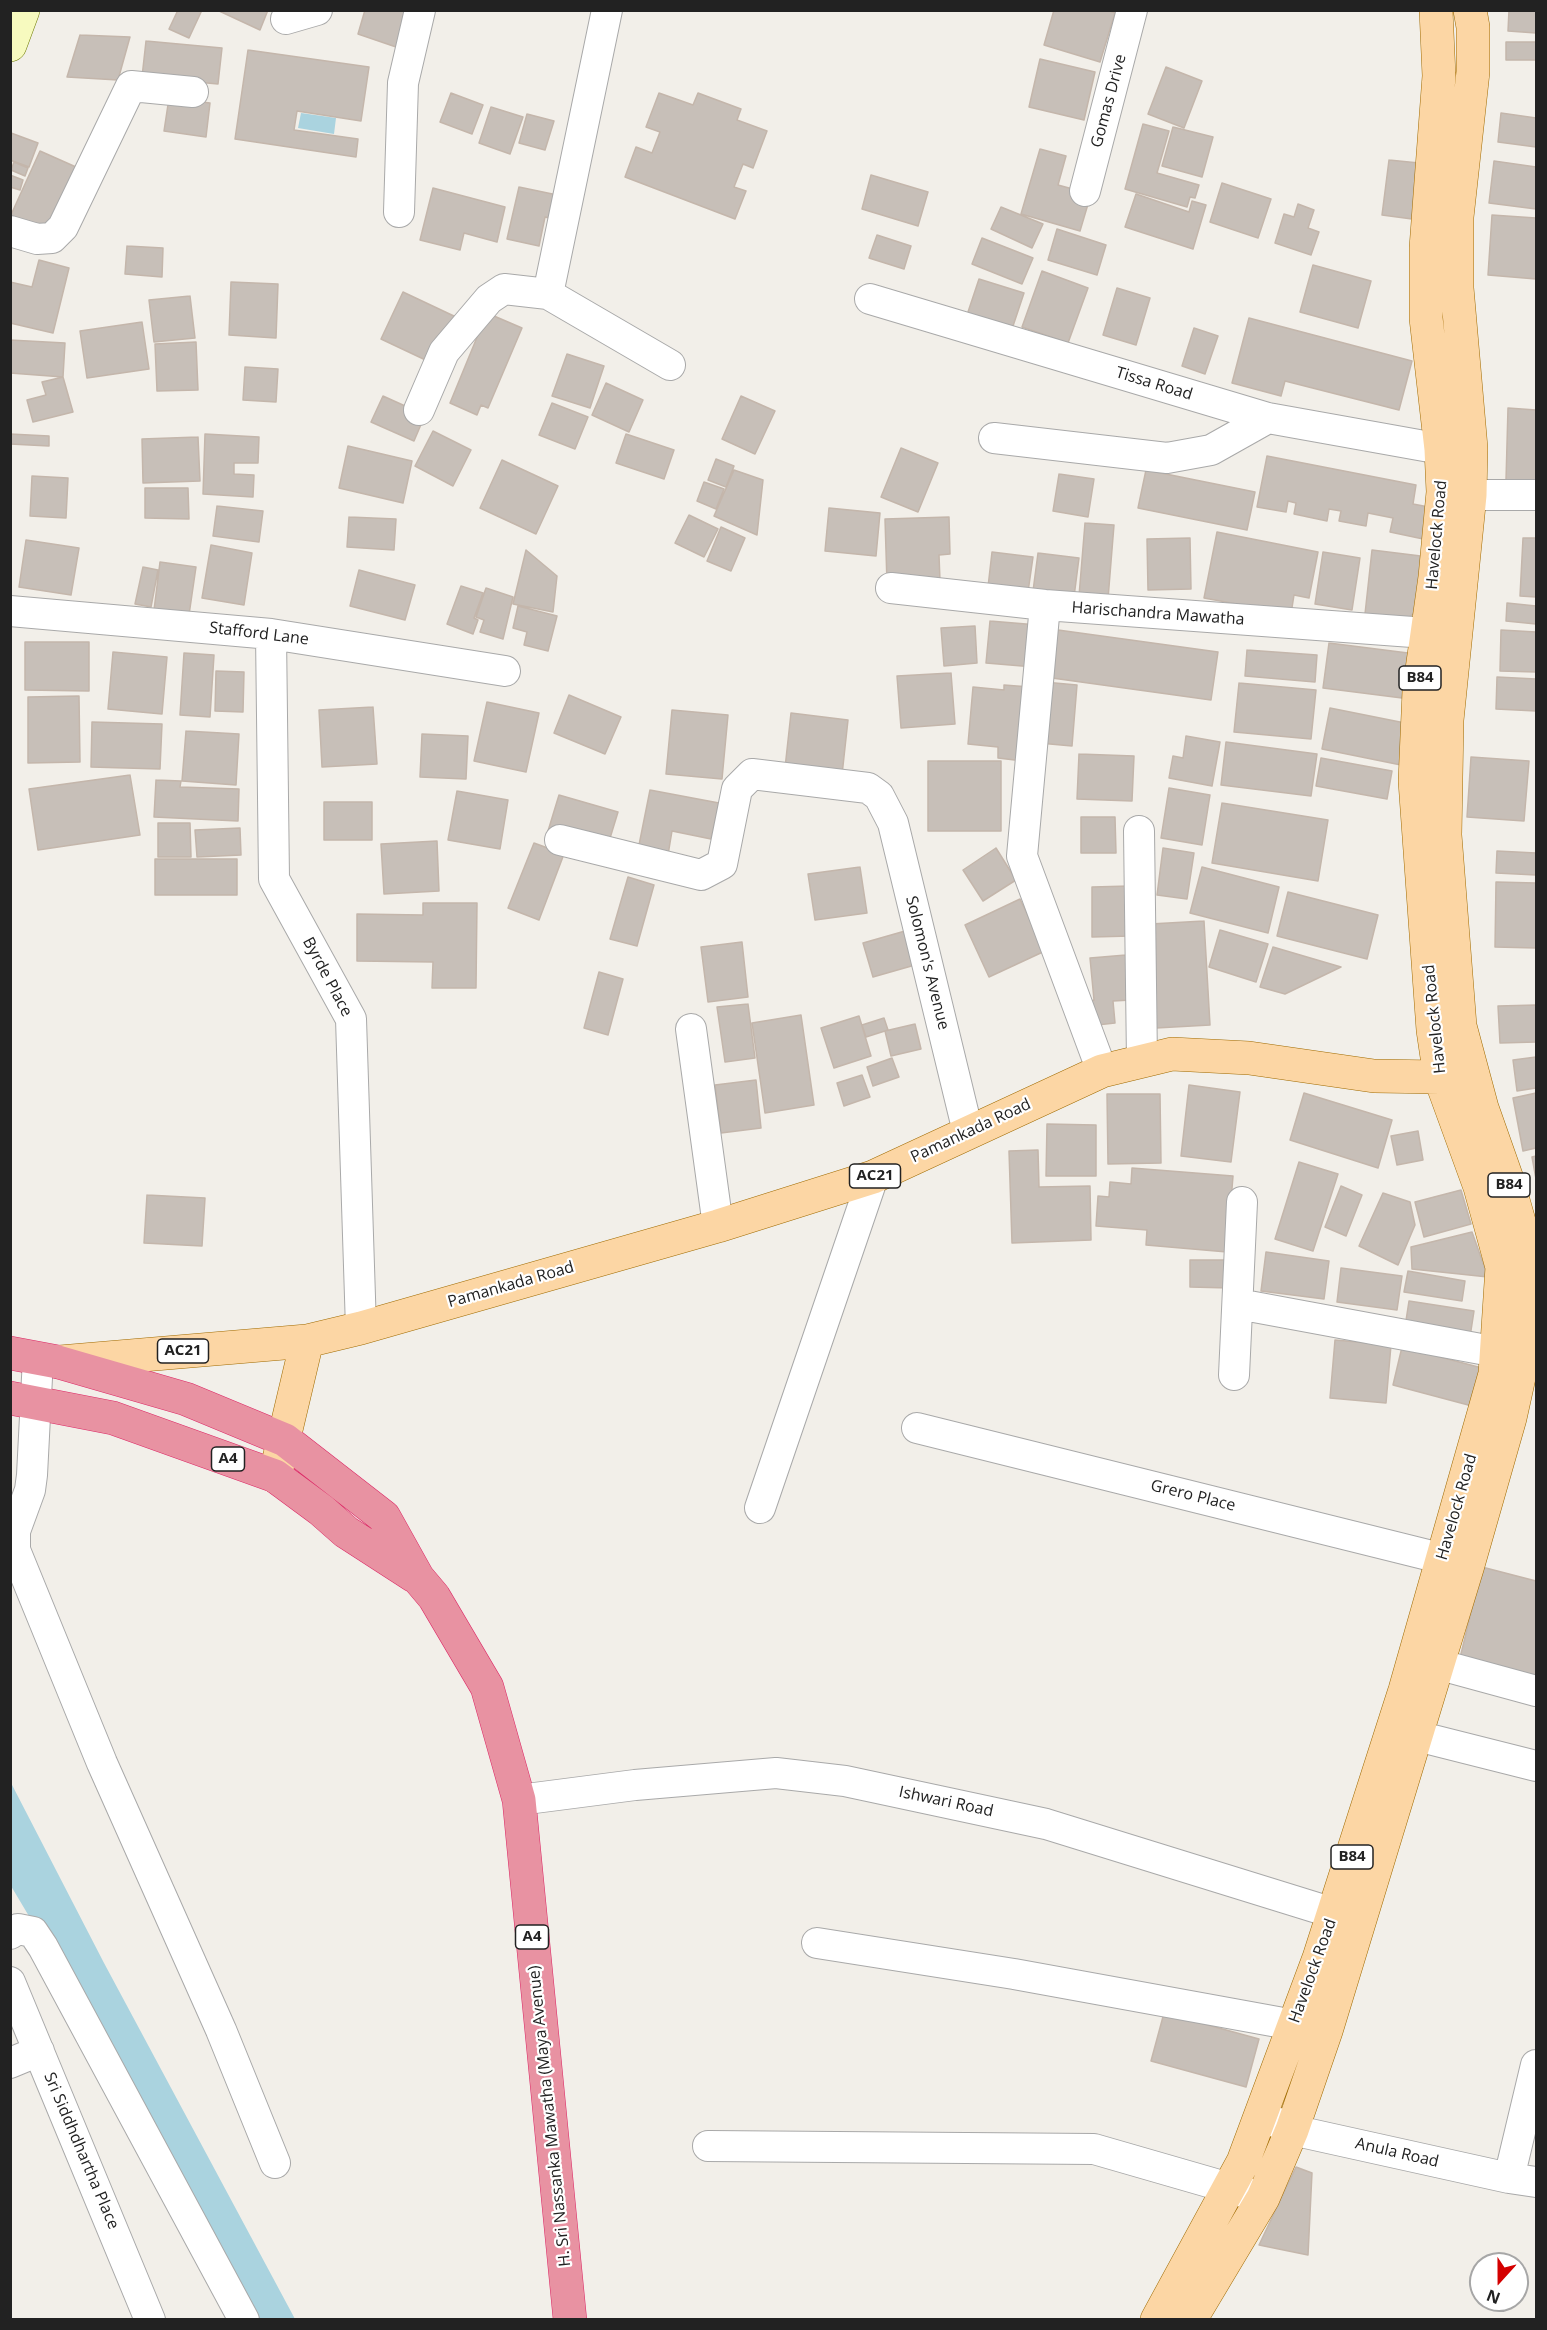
<!DOCTYPE html>
<style>
body{margin:0}
#map{position:relative;width:1547px;height:2330px;overflow:hidden;background:#f2efe9;font-family:"Open Sans",sans-serif}
canvas{display:block}
.frame{position:absolute;inset:0;border:12px solid #222;pointer-events:none}
.north{position:absolute;left:1469px;top:2252px;width:60px;height:60px;box-sizing:border-box;background:#fff;border:2px solid #a7a7a7;border-radius:50%;rotate:201deg;font-size:16px;font-weight:700;line-height:24px;text-align:center;color:#222}
.north::after{content:'';display:block;margin:auto;width:21px;height:27px;background:#d40000;clip-path:polygon(50% 0,100% 100%,50% 72%,0 100%)}
</style>
<div id="map">
<canvas width="1547" height="2330"></canvas>
<div class="frame"></div>
<div class="north">N</div>
</div>
<script>
const g = document.querySelector('canvas').getContext('2d');
g.lineJoin = 'round';
function fill(path, color) { g.fillStyle = color; g.fill(path, 'evenodd'); }
const shape = rows => new Path2D(rows.map(r => 'M' + r).join(''));
function strokePath(path, color, width, dash) { g.strokeStyle = color; g.lineWidth = width; g.lineCap = dash ? 'butt' : 'round'; g.setLineDash(dash || []); g.stroke(path); }
function write(font, color, halo, rows, align = 'center') {
  g.font = font + ' "Open Sans",sans-serif'; g.lineWidth = 4.5; g.setLineDash([]); g.textBaseline = 'middle'; g.strokeStyle = halo; g.fillStyle = color; for (const [text, x, y, turn = 0] of rows) {
    g.save(); g.translate(x, y); g.rotate((+turn || 0) * Math.PI / 180); g.textAlign = isNaN(turn) ? turn : align; if (halo) g.strokeText(text, 0, 0); g.fillText(text, 0, 0); g.restore();
  }
}
const water = shape([
 [301,113,336,118,334,134,298,128],
 [10,1781,104,1963,295,2319,250,2319,101,2037,11,1886]
]);
const building = shape([
 [178,10,202,10,189,38,169,29,178,10],
 [217,10,268,10,260,30,217,10],
 [365,10,412,10,399,48,358,34,365,10],
 [1054,10,1107,10,1115,13,1100,62,1044,45,1054,10],
 [1509,10,1536,10,1536,33,1508,31,1509,10],
 [80,35,130,37,118,80,67,77,80,35],
 [146,41,222,48,218,84,142,77,146,41],
 [1506,42,1536,42,1536,60,1506,60,1506,42],
 [248,50,369,67,361,121,297,111,294,130,358,139,356,157,235,139,248,50],
 [1040,59,1095,72,1084,120,1029,107,1040,59],
 [1166,67,1202,81,1184,128,1148,114,1166,67],
 [451,93,483,105,472,134,440,122,451,93],
 [659,93,693,105,698,93,741,109,737,120,767,131,753,168,743,164,734,187,746,191,735,219,625,177,636,147,652,153,660,132,646,127,659,93],
 [169,98,210,103,206,137,164,131,169,98],
 [491,107,523,117,510,154,479,143,491,107],
 [1501,113,1536,118,1536,147,1498,142,1501,113],
 [527,114,554,121,545,150,519,143,527,114],
 [1143,124,1169,131,1157,173,1199,185,1195,198,1190,197,1187,207,1125,189,1143,124],
 [1173,127,1213,137,1202,177,1162,166,1173,127],
 [11,133,38,143,29,167,10,160,11,133],
 [1040,149,1066,156,1058,185,1091,194,1080,231,1021,214,1040,149],
 [40,151,76,167,46,235,10,217,40,151],
 [1389,160,1419,163,1412,219,1382,215,1389,160],
 [1494,161,1536,167,1536,209,1489,203,1494,161],
 [14,162,28,168,25,176,11,170,14,162],
 [10,175,23,180,20,190,10,187,10,175],
 [871,175,928,192,918,226,862,209,871,175],
 [1222,183,1271,199,1258,238,1210,222,1222,183],
 [519,187,562,196,557,220,545,217,539,246,507,239,519,187],
 [433,188,505,207,497,242,464,233,460,250,420,240,433,188],
 [1136,194,1189,212,1192,201,1206,205,1193,249,1125,227,1136,194],
 [1298,204,1314,210,1308,228,1319,232,1311,255,1275,243,1284,214,1294,217,1298,204],
 [1001,207,1043,224,1032,248,991,229,1001,207],
 [1492,215,1536,218,1536,279,1488,275,1492,215],
 [1057,229,1106,245,1097,275,1048,260,1057,229],
 [877,235,911,246,904,269,869,258,877,235],
 [982,238,1033,258,1022,284,972,264,982,238],
 [127,246,163,248,162,277,125,274,127,246],
 [39,260,69,268,53,333,10,323,10,282,32,287,39,260],
 [1313,265,1371,281,1358,328,1300,312,1313,265],
 [1042,271,1088,288,1068,343,1022,327,1042,271],
 [979,279,1024,293,1012,329,967,315,979,279],
 [231,282,278,284,276,338,229,335,231,282],
 [1117,288,1150,298,1136,345,1103,335,1117,288],
 [403,292,456,317,434,364,381,339,403,292],
 [190,296,195,338,154,342,149,300,190,296],
 [487,313,522,328,488,408,481,405,477,415,450,403,487,313],
 [1249,318,1412,361,1399,410,1285,381,1281,396,1232,383,1249,318],
 [142,322,149,369,87,378,80,331,142,322],
 [1194,328,1218,336,1205,374,1182,366,1194,328],
 [10,340,65,343,63,377,10,373,10,340],
 [196,342,198,390,157,391,155,344,196,342],
 [567,354,604,366,590,408,552,396,567,354],
 [245,367,278,369,276,402,243,400,245,367],
 [63,377,73,412,33,422,27,400,46,395,42,382,63,377],
 [606,383,643,400,629,432,592,415,606,383],
 [383,396,425,415,414,441,371,422,383,396],
 [741,396,775,411,755,454,722,439,741,396],
 [552,403,588,417,575,449,539,435,552,403],
 [1508,408,1536,410,1536,481,1506,480,1508,408],
 [433,431,471,450,453,486,415,466,433,431],
 [10,434,49,436,49,446,10,444,10,434],
 [205,434,259,437,258,463,234,463,234,474,254,475,253,497,203,494,205,434],
 [626,434,674,450,664,479,616,463,626,434],
 [198,437,200,481,143,483,142,439,198,437],
 [348,446,412,461,403,503,339,488,348,446],
 [901,448,938,463,918,512,881,497,901,448],
 [1267,456,1416,485,1413,504,1434,508,1428,540,1390,532,1393,518,1368,513,1366,526,1339,521,1341,511,1329,509,1327,521,1294,514,1296,503,1288,501,1286,512,1257,507,1267,456],
 [716,459,734,466,726,487,708,480,716,459],
 [502,460,558,486,536,534,480,508,502,460],
 [734,470,763,480,757,535,714,516,734,470],
 [1146,470,1255,492,1247,530,1138,508,1146,470],
 [1059,474,1094,479,1088,517,1053,511,1059,474],
 [32,476,68,478,66,518,30,516,32,476],
 [704,482,724,489,716,509,697,501,704,482],
 [145,488,188,488,189,519,145,518,145,488],
 [217,506,263,511,259,542,213,536,217,506],
 [829,508,880,513,876,556,825,551,829,508],
 [689,515,718,529,704,557,675,543,689,515],
 [349,517,396,519,394,550,347,547,349,517],
 [949,517,950,554,939,555,940,581,887,583,885,519,949,517],
 [1085,523,1114,525,1108,599,1079,596,1085,523],
 [721,527,745,538,731,571,707,561,721,527],
 [1217,532,1318,552,1309,598,1294,595,1291,614,1204,598,1217,532],
 [1190,538,1191,589,1148,590,1147,539,1190,538],
 [1523,538,1536,538,1536,597,1520,596,1523,538],
 [26,540,79,548,71,595,19,587,26,540],
 [211,545,252,553,244,605,202,598,211,545],
 [526,550,557,576,553,612,513,604,526,550],
 [1372,550,1429,557,1424,605,1397,627,1364,623,1372,550],
 [992,552,1033,557,1028,592,988,587,992,552],
 [1323,552,1360,558,1352,610,1315,604,1323,552],
 [1038,553,1079,558,1074,597,1033,591,1038,553],
 [160,562,196,567,189,615,154,610,160,562],
 [143,567,158,570,151,607,135,604,143,567],
 [359,570,415,585,405,620,350,606,359,570],
 [461,586,483,593,474,618,478,620,473,634,447,624,461,586],
 [486,588,513,597,503,639,480,632,484,620,476,617,486,588],
 [1507,603,1536,606,1536,624,1506,621,1507,603],
 [518,606,557,616,548,651,524,645,527,632,513,628,518,606],
 [990,621,1038,625,1034,667,986,663,990,621],
 [975,626,977,663,944,666,941,628,975,626],
 [1058,630,1218,652,1211,700,1052,678,1058,630],
 [1501,630,1536,632,1536,672,1500,671,1501,630],
 [25,642,89,642,89,691,25,690,25,642],
 [1329,643,1408,653,1402,698,1323,688,1329,643],
 [1247,650,1317,655,1315,682,1245,676,1247,650],
 [113,652,167,657,162,714,108,709,113,652],
 [184,653,214,655,210,717,180,715,184,653],
 [216,671,244,672,243,712,215,711,216,671],
 [951,673,955,724,901,728,897,676,951,673],
 [1497,677,1536,679,1536,711,1496,709,1497,677],
 [1044,682,1077,685,1072,746,1039,743,1044,682],
 [1239,683,1316,690,1311,739,1234,732,1239,683],
 [1004,685,1030,687,1023,761,998,758,998,747,968,744,973,687,1004,690,1004,685],
 [569,695,621,717,605,754,554,733,569,695],
 [79,696,80,762,28,763,28,697,79,696],
 [487,702,539,713,526,772,474,761,487,702],
 [373,707,377,764,322,767,319,710,373,707],
 [1330,708,1410,724,1401,765,1322,749,1330,708],
 [672,710,728,715,722,779,666,774,672,710],
 [791,713,848,720,842,775,785,768,791,713],
 [92,722,162,724,160,769,91,767,92,722],
 [186,731,239,734,236,785,182,781,186,731],
 [422,734,468,736,466,779,420,777,422,734],
 [1186,736,1220,742,1212,786,1169,778,1173,756,1183,758,1186,736],
 [1226,742,1317,754,1311,796,1221,785,1226,742],
 [1079,754,1134,756,1132,801,1077,799,1079,754],
 [1471,757,1529,761,1524,821,1467,817,1471,757],
 [1321,758,1392,771,1387,799,1316,786,1321,758],
 [928,761,1001,761,1001,831,928,831,928,761],
 [130,775,140,835,38,850,29,789,130,775],
 [156,780,181,781,180,787,239,789,238,821,154,817,156,780],
 [1169,788,1210,795,1202,845,1161,838,1169,788],
 [650,790,719,803,711,839,672,831,668,855,638,850,650,790],
 [457,791,508,800,500,849,448,840,457,791],
 [559,795,618,812,607,848,548,831,559,795],
 [324,802,372,802,372,840,324,840,324,802],
 [1222,803,1328,820,1318,881,1212,863,1222,803],
 [1081,817,1115,817,1116,853,1081,853,1081,817],
 [158,823,190,823,191,857,158,857,158,823],
 [240,828,241,855,197,857,195,830,240,828],
 [437,841,439,891,384,894,381,844,437,841],
 [534,843,564,854,539,920,508,908,534,843],
 [996,848,1016,880,983,901,963,870,996,848],
 [1163,848,1194,853,1187,899,1157,895,1163,848],
 [1497,851,1536,853,1536,875,1496,873,1497,851],
 [155,859,237,859,237,895,155,895,155,859],
 [860,867,867,913,815,920,808,874,860,867],
 [1202,867,1279,887,1268,933,1190,913,1202,867],
 [628,877,654,885,637,946,610,939,628,877],
 [1496,882,1536,883,1536,948,1495,947,1496,882],
 [1130,886,1131,936,1092,937,1092,887,1130,886],
 [1288,892,1378,915,1367,959,1277,936,1288,892],
 [1020,899,1045,951,989,977,965,925,1020,899],
 [423,903,477,903,476,988,432,988,433,962,357,961,357,914,423,915,423,903],
 [1204,921,1210,1025,1156,1028,1150,924,1204,921],
 [1220,930,1268,944,1256,982,1209,967,1220,930],
 [905,931,915,965,873,977,863,943,905,931],
 [742,942,748,997,708,1002,701,947,742,942],
 [1273,947,1341,967,1285,994,1260,987,1273,947],
 [1126,955,1131,1000,1113,1001,1115,1023,1088,1026,1079,1006,1094,1000,1090,958,1126,955],
 [599,972,623,979,608,1035,584,1028,599,972],
 [748,1004,755,1058,725,1062,717,1007,748,1004],
 [1536,1005,1536,1042,1500,1043,1498,1006,1536,1005],
 [801,1015,814,1105,765,1113,752,1023,801,1015],
 [859,1016,871,1056,834,1068,821,1028,859,1016],
 [884,1018,888,1030,866,1037,862,1025,884,1018],
 [915,1024,921,1049,891,1056,885,1031,915,1024],
 [1536,1057,1536,1088,1517,1091,1513,1060,1536,1057],
 [892,1058,899,1077,873,1086,867,1067,892,1058],
 [862,1075,870,1097,844,1106,837,1083,862,1075],
 [756,1080,761,1128,721,1133,715,1085,756,1080],
 [1189,1085,1240,1092,1231,1162,1181,1156,1189,1085],
 [1304,1093,1392,1120,1378,1168,1290,1140,1304,1093],
 [1536,1093,1536,1148,1523,1151,1513,1098,1536,1093],
 [1107,1094,1160,1094,1161,1163,1108,1164,1107,1094],
 [1047,1124,1096,1125,1096,1176,1046,1176,1047,1124],
 [1418,1131,1423,1160,1397,1165,1391,1136,1418,1131],
 [1038,1150,1039,1187,1090,1186,1091,1240,1012,1243,1009,1151,1038,1150],
 [1536,1156,1536,1179,1532,1157,1536,1156],
 [1299,1162,1338,1174,1313,1251,1275,1239,1299,1162],
 [1132,1168,1233,1176,1227,1252,1146,1245,1147,1230,1096,1226,1098,1196,1109,1197,1110,1182,1131,1184,1132,1168],
 [1341,1186,1362,1195,1346,1236,1325,1227,1341,1186],
 [1461,1190,1471,1224,1424,1237,1415,1202,1461,1190],
 [1383,1193,1410,1202,1415,1225,1398,1265,1359,1246,1383,1193],
 [147,1195,205,1198,202,1246,144,1243,147,1195],
 [1472,1232,1488,1277,1412,1269,1411,1247,1472,1232],
 [1266,1252,1329,1261,1324,1299,1261,1291,1266,1252],
 [1190,1260,1229,1260,1229,1288,1190,1287,1190,1260],
 [1341,1268,1402,1276,1397,1310,1337,1302,1341,1268],
 [1408,1271,1465,1281,1462,1301,1404,1292,1408,1271],
 [1409,1301,1474,1311,1470,1337,1405,1327,1409,1301],
 [1335,1340,1391,1345,1386,1403,1330,1398,1335,1340],
 [1402,1347,1482,1368,1472,1406,1393,1385,1402,1347],
 [1482,1567,1536,1581,1536,1677,1460,1658,1482,1567],
 [1164,2013,1259,2039,1246,2087,1151,2061,1164,2013],
 [1296,2167,1312,2173,1308,2255,1259,2245,1296,2167]
]);
const street = shape([
 [286,19,317,10],
 [1085,191,1132,10],
 [399,212,403,83,420,10],
 [10,231,37,239,52,238,63,227,131,86,193,92],
 [548,294,607,10],
 [870,299,1268,418,1441,449],
 [419,410,444,352,489,299,504,289,548,294,670,365],
 [994,438,1167,458,1211,450,1268,418],
 [1470,495,1536,495],
 [891,588,1045,605,1426,633],
 [1045,605,1022,856,1102,1071],
 [10,611,271,634,505,671],
 [271,634,274,879,351,1019,361,1328],
 [1139,831,1142,1061],
 [560,840,701,875,722,864,737,789,752,774,868,788,879,796,893,823,968,1132],
 [691,1029,718,1226],
 [1238,1304,1497,1352],
 [38,1358,32,1475,30,1490,15,1531,15,1550,102,1763,221,2030,275,2163],
 [1234,1375,1242,1202],
 [917,1428,1464,1564],
 [760,1508,873,1177],
 [1437,1664,1536,1691],
 [1417,1736,1536,1766],
 [519,1800,635,1785,776,1773,845,1781,1046,1824,1356,1920],
 [10,1934,18,1929,33,1932,43,1947,244,2320],
 [817,1943,1014,1974,1316,2029],
 [10,1982,150,2320],
 [10,2063,39,2051],
 [1261,2115,1292,2130,1509,2178,1536,2182],
 [708,2146,1094,2149,1250,2194],
 [1509,2178,1536,2065]
]);
const secondary = shape([
 [10,45,23,10]
]);
const primary = shape([
 [60,1362,307,1341,361,1328,718,1226,873,1177,1102,1071,1172,1054,1249,1058,1374,1076,1440,1077,1460,1074],
 [275,1476,307,1341],
 [1157,2320,1243,2162,1319,1958,1405,1690,1495,1374,1502,1267,1480,1187,1440,1077,1433,1030,1415,781,1419,691,1435,577,1443,492,1441,449,1426,318,1426,248,1439,76,1436,10],
 [1190,2320,1263,2198,1292,2130,1326,2031,1468,1565,1510,1418,1527,1341,1531,1264,1507,1179,1482,1108,1460,1026,1445,835,1447,720,1470,495,1471,448,1457,288,1457,217,1473,72,1473,27,1470,10]
]);
const highway = shape([
 [10,1353,58,1362,186,1399,285,1440,384,1517,418,1578,434,1597,487,1687,519,1800,570,2320],
 [10,1398,113,1418,275,1476,321,1510,346,1532,414,1576]
]);
const shields = [
 [1420,678,42],
 [875,1176,51],
 [1509,1185,42],
 [183,1351,51],
 [228,1459,33],
 [1352,1857,42],
 [532,1937,33]
];
const shieldNames = [
 ["B84",1420,678],
 ["AC21",875,1176],
 ["B84",1509,1185],
 ["AC21",183,1351],
 ["A4",228,1459],
 ["B84",1352,1857],
 ["A4",532,1937]
];
const streetNames = [
 ["Gomas Drive",1109,101,-75],
 ["Tissa Road",1154,384,17],
 ["Havelock Road",1437,535,-85],
 ["Harischandra Mawatha",1158,614,4],
 ["Stafford Lane",259,634,7],
 ["Solomon's Avenue",927,963,76],
 ["Byrde Place",327,977,62],
 ["Havelock Road",1435,1019,-96],
 ["Pamankada Road",971,1131,-25],
 ["Pamankada Road",511,1285,-16],
 ["Grero Place",1193,1496,14],
 ["Havelock Road",1457,1507,-74],
 ["Ishwari Road",946,1802,12],
 ["Havelock Road",1313,1971,-70],
 ["H. Sri Nassanka Mawatha (Maya Avenue)",550,2116,-96],
 ["Sri Siddhdhartha Place",81,2151,67],
 ["Anula Road",1397,2153,13]
];
fill(water, '#aad3df');
fill(building, '#c7bfb8');
strokePath(building, '#c4b6ab', 1.5);
strokePath(street, '#a9a9a9', 32);
strokePath(secondary, '#707d05', 34);
strokePath(primary, '#a06b00', 34);
strokePath(highway, '#dc2a67', 34);
strokePath(street, '#fff', 30);
strokePath(secondary, '#f7fabf', 33);
strokePath(primary, '#fcd6a4', 33);
strokePath(highway, '#e892a2', 33);
for (const [x, y, w] of shields) { const box = new Path2D(); box.roundRect(x - w / 2, y - 12, w, 24, 4.5); g.fillStyle = '#fff'; g.fill(box); strokePath(box, '#222', 1.5); }
write('bold 15px', '#222', null, shieldNames);
write('16px', '#222', '#fff', streetNames);
</script>
